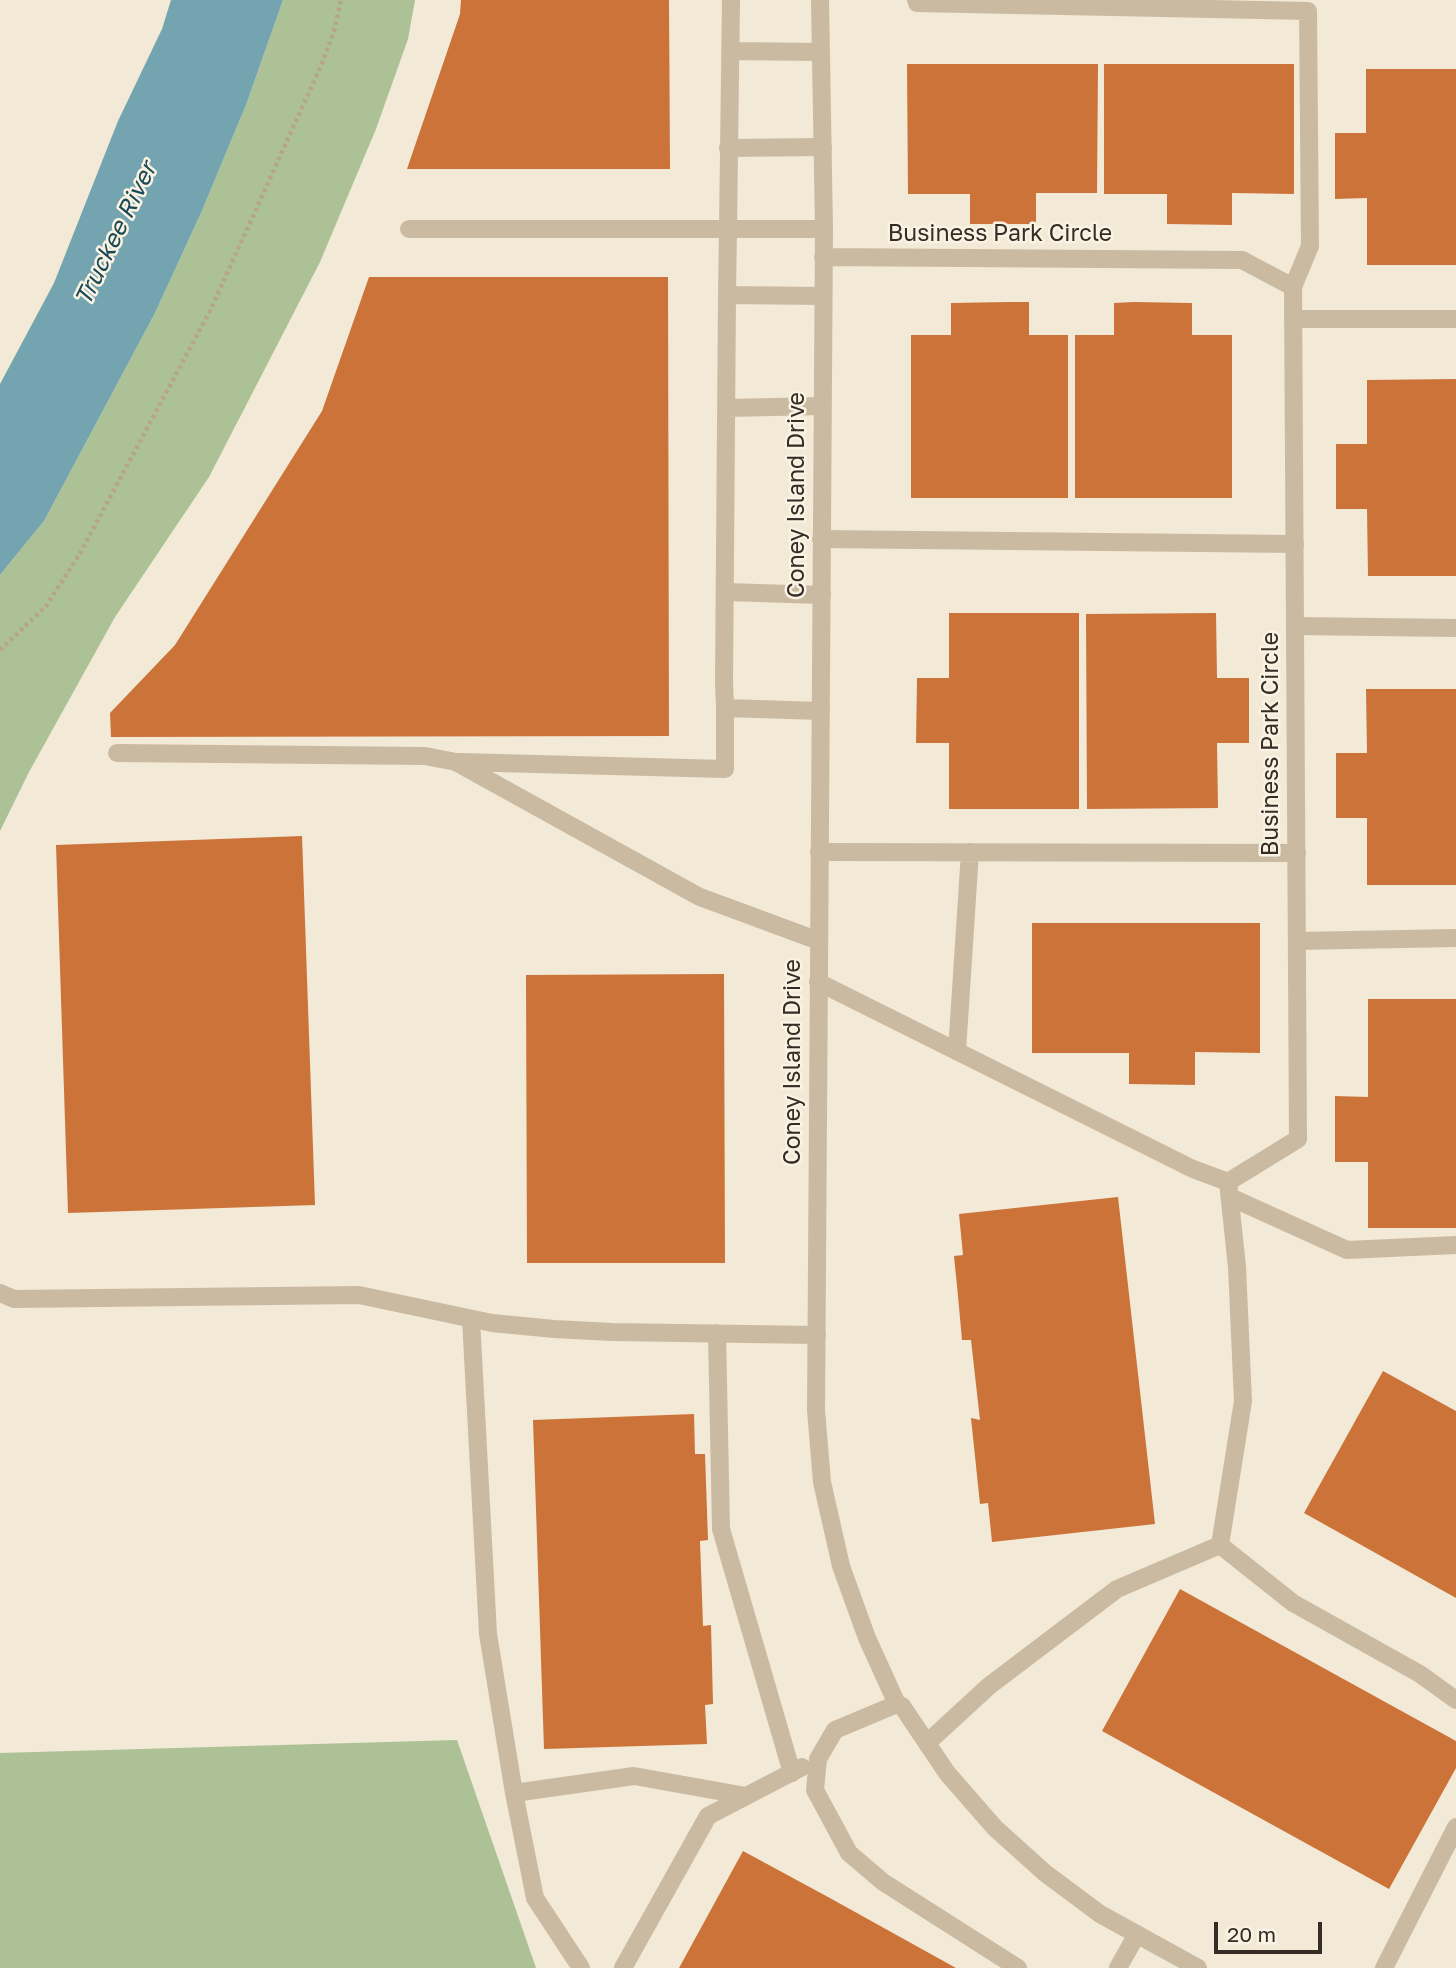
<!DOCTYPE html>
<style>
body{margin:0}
#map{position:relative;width:1456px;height:1968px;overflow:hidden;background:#f2e9d6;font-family:"Golos Text",sans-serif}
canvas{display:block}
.scale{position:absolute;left:1214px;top:1922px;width:108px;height:32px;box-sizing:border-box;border:4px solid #342c25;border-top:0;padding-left:9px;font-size:21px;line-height:24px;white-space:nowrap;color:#342c25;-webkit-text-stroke:5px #faf2e2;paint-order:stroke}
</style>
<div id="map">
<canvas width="1456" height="1968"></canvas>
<div class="scale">20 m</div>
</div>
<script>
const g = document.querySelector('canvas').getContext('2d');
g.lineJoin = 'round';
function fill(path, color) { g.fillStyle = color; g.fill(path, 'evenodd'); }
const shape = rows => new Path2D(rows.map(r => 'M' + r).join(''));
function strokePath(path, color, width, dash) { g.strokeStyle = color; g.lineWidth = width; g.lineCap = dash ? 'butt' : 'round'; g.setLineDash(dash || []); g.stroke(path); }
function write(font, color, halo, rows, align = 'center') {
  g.font = font + ' "Golos Text",sans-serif'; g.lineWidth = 5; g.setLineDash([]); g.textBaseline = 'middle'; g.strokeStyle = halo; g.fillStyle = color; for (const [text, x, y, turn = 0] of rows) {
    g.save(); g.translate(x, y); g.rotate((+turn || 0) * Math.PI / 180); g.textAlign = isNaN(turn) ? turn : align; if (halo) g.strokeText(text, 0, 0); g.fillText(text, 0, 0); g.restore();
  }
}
const green = shape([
 [283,0,415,0,408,39,376,129,320,262,209,477,115,617,29,772,0,831,0,575,44,521,155,313,201,213,246,105],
 [457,1740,536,1968,0,1968,0,1753]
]);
const water = shape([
 [171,0,283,0,246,105,201,213,155,313,44,521,0,575,0,384,54,283,118,121,162,29]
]);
const building = shape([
 [461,0,669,0,670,169,407,169,460,14],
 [907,64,1098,64,1097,193,1036,193,1036,224,970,224,970,194,908,194],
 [1104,64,1294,64,1294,194,1232,193,1232,225,1167,224,1167,194,1104,194],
 [1366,69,1456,69,1456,265,1367,265,1367,198,1335,199,1335,133,1366,133],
 [369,277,668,277,669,736,111,737,110,713,175,645,322,411],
 [1009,302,1029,302,1029,335,1068,335,1068,498,911,498,911,335,951,335,951,303],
 [1134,302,1192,303,1192,335,1232,335,1232,498,1075,498,1075,335,1114,335,1114,303],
 [1456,379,1456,576,1368,576,1367,509,1336,509,1336,444,1367,444,1367,380],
 [949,613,1079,613,1079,809,949,809,949,743,916,743,917,678,949,678],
 [1216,613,1217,678,1249,678,1249,743,1217,743,1218,808,1087,809,1086,614],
 [1366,689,1456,689,1456,885,1367,885,1367,818,1336,818,1336,753,1367,753],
 [302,836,315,1205,68,1213,56,845],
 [1032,923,1260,923,1260,1053,1195,1052,1195,1085,1129,1084,1129,1053,1032,1053],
 [724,974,725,1263,527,1263,526,975],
 [1368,999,1456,999,1456,1228,1368,1228,1368,1162,1335,1162,1335,1096,1368,1097],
 [1118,1197,1155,1524,992,1542,988,1503,980,1504,971,1418,980,1420,971,1340,962,1340,958,1296,954,1256,963,1255,959,1214],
 [1383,1371,1456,1411,1456,1598,1304,1513],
 [694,1414,695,1454,705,1454,708,1540,700,1541,703,1626,711,1625,713,1704,705,1705,707,1744,544,1749,533,1420],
 [1180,1589,1456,1741,1456,1768,1389,1889,1102,1731],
 [743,1851,828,1897,956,1968,679,1968]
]);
const path = shape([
 [0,650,46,606,79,555,210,311,321,66,334,31,341,0]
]);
const lane = shape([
 [731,0,728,229,824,229],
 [916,0,917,3,1308,11,1310,246,1293,287],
 [731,51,820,52],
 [728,148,823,147],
 [409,229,728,229,727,295],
 [1293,319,1456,319],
 [727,408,822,406],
 [821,539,1295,544],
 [726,592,822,595],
 [1295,626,1456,628],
 [821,711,725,708,724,682,727,295,823,296],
 [117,753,425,756,456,762,700,897,819,941],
 [460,762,725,769,725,708],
 [819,852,1297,853],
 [1297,941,1456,938],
 [957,1051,970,852],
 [1230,1197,1347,1250,1456,1245],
 [0,1293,14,1299,359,1295,492,1323,554,1329,612,1332,817,1335],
 [471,1319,488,1634,514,1793],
 [717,1333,721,1529,792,1773],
 [1220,1545,1293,1603,1420,1674,1456,1700],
 [897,1704,835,1730,818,1759,815,1790,849,1853,883,1882,1018,1968],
 [927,1743,989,1686,1117,1589,1220,1545,1243,1401,1237,1267,1228,1182],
 [581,1968,535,1898,514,1793,634,1776,746,1796],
 [623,1968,708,1816,802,1767],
 [1118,1968,1137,1934],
 [1384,1968,1456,1827]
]);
const street = shape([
 [820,0,824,229,816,1410,822,1482,841,1566,867,1638,897,1704,902,1706,947,1773,995,1828,1045,1873,1100,1914,1198,1968],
 [818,982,1193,1169,1228,1182,1298,1139,1293,287,1242,260,823,257]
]);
const streetNames = [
 ["Business Park Circle",1000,234],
 ["Coney Island Drive",797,495,-90],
 ["Business Park Circle",1271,744,-90],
 ["Coney Island Drive",793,1062,-90]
];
const waterNames = [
 ["Truckee River",116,234,-64]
];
fill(green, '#acc196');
fill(water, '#74a4b0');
fill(building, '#cc733a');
strokePath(path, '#b6a48c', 4.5, [3.5, 3.5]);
strokePath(lane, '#cabaa2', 18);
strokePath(street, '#cabaa2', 18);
write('23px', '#342c25', '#faf2e2', streetNames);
write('italic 24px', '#194957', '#faf2e2', waterNames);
</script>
